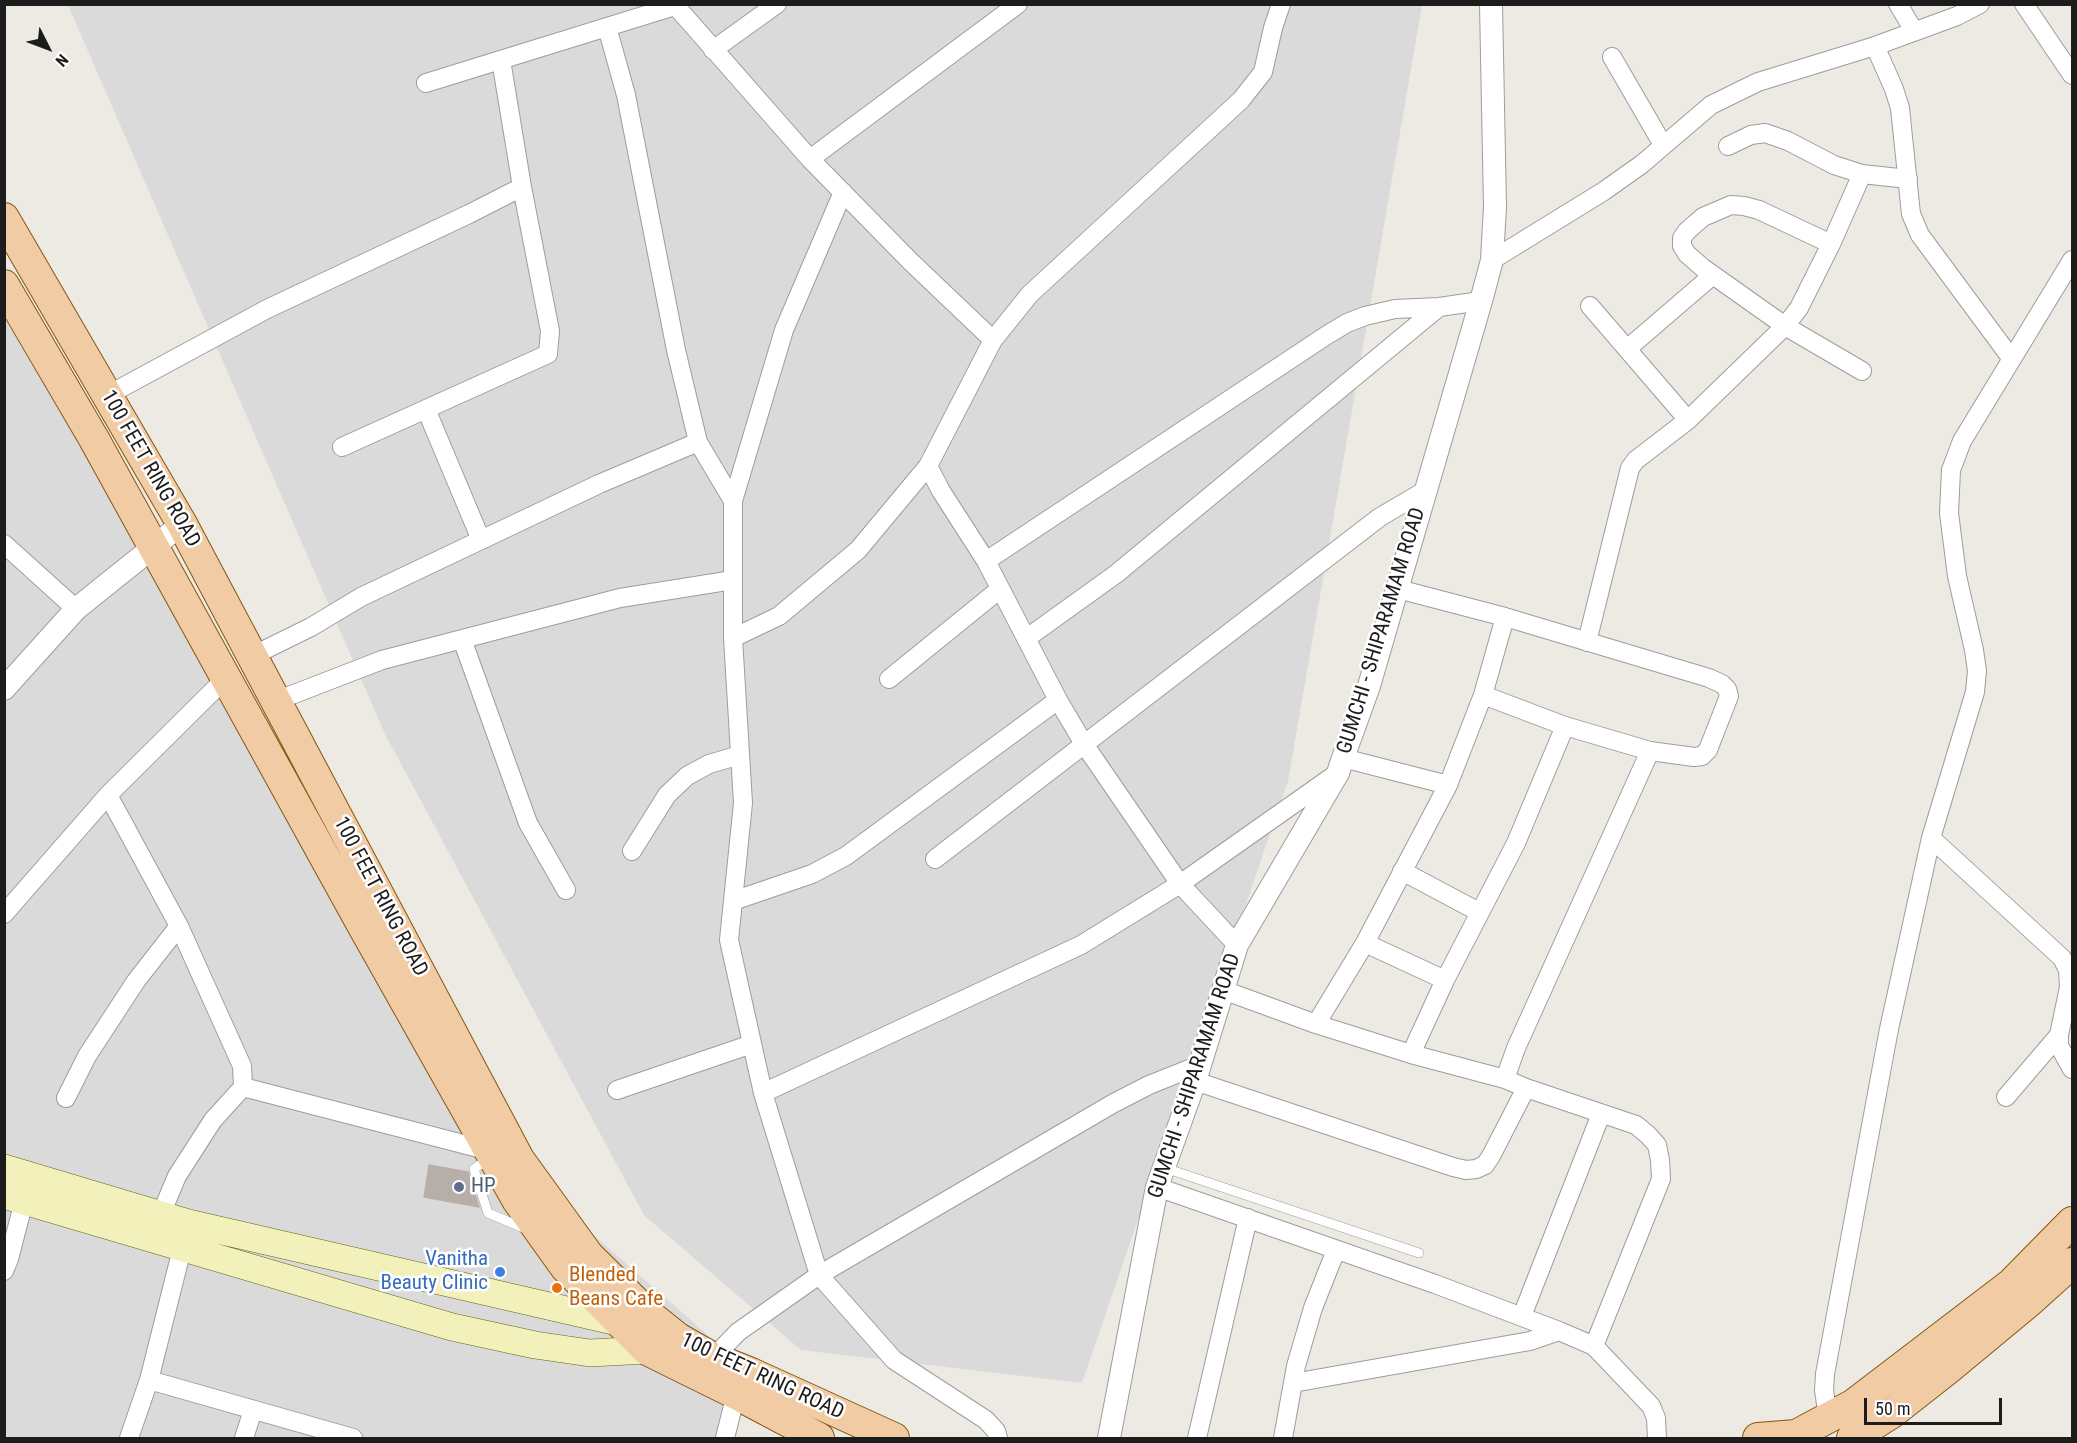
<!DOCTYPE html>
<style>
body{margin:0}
#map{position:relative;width:2077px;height:1443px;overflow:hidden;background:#ede9e3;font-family:"Roboto Condensed",sans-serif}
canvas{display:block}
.frame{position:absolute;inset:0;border:6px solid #1c1c1c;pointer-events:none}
.north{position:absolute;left:18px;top:18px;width:60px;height:60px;-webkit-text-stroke:4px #fff;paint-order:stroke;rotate:132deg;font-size:16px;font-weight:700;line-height:24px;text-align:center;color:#1c1c1c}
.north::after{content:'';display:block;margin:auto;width:21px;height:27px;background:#1c1c1c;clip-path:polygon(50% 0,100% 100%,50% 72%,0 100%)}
.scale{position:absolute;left:1864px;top:1398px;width:138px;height:27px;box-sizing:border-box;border:3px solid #1c1c1c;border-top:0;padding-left:8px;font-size:18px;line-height:21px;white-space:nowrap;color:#1c1c1c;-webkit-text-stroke:4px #fff;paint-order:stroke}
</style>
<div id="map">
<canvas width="2077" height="1443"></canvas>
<div class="frame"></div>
<div class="north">N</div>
<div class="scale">50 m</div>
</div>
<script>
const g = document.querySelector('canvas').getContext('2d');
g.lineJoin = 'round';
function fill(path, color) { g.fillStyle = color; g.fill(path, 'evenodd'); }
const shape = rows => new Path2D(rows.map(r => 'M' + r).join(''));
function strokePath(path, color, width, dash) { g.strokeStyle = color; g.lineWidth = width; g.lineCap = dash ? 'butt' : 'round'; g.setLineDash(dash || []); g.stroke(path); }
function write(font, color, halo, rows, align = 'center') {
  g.font = font + ' "Roboto Condensed",sans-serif'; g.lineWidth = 5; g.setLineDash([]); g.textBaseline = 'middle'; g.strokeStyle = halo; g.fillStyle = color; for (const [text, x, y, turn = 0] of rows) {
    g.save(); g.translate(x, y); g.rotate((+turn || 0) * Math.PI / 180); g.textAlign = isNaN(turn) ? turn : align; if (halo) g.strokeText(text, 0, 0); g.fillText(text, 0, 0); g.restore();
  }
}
const residential = shape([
 [68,5,1422,5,1288,781,1082,1383,801,1350,644,1215,385,734],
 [4,280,34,337,540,1188,751,1373,729,1438,5,1438]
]);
const building = shape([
 [429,1165,468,1172,479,1207,424,1197,429,1165]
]);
const service = shape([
 [489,1158,474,1169,488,1213,526,1229],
 [1165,1168,1419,1253]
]);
const minor = shape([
 [674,4,810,159,910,261,993,340],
 [1898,4,1914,31],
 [2024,4,2072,75],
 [607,27,626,95,676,350,698,442,733,501],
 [1875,46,1894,89,1900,108,1911,214,1920,235,2011,358],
 [713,50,777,4],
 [1612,57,1663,145],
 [426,83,675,6],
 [1728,146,1751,135,1765,133,1788,141,1834,165,1862,174,1908,179],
 [810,159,1018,4],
 [843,192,784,330,733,501,733,638,743,803,729,940,763,1093,819,1275,894,1360,986,1420,996,1431,998,1438],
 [1831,244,1759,210,1744,206,1731,205,1703,217,1687,231,1682,238,1682,246,1687,254,1703,268,1785,326,1862,371],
 [1492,260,1604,191,1642,164,1711,105,1758,82,1875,46,1957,16,1980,4],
 [1590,306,1688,420],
 [1627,349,1713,275],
 [108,395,267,309,469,214,522,187],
 [426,409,481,540],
 [342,447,548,354,550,331,522,187,501,60],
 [928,466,941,491,986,561,1058,700,1084,744,1180,884,1237,945],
 [4,544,76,609],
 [986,561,1327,335,1347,323,1365,316,1395,309,1439,307,1481,301],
 [1398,589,1505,617,1709,678,1722,684,1727,689,1729,696,1708,750,1702,756,1694,757,1650,751,1565,726,1483,695],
 [733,638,779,616,858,550,928,466,993,340,1030,294,1241,100,1263,72,1273,28,1281,4],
 [1027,638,1116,574,1439,307],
 [462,639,528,823,566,890],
 [1587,642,1630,468,1636,460,1688,420,1785,326,1799,308,1831,244,1862,174],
 [252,656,311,627,361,597,401,578,599,484,698,442],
 [889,679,1000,589],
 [276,701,382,660,620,598,733,580],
 [1343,758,1448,785],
 [108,795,179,926,242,1066,243,1087,213,1120,177,1176,161,1214],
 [1931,838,2062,958,2068,970,2069,987,2059,1035,2059,1046,2072,1069],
 [632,851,667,795,687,776,709,764,740,755],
 [935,859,1380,517,1426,490],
 [1402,871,1479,912],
 [733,901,812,874,846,856,1058,700],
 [4,914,108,795,227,677],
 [1365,943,1445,980],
 [1223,990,1316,1024,1411,1054,1505,1079,1526,1088,1636,1125,1648,1135,1657,1145,1660,1160,1661,1179,1594,1346],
 [1316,1024,1365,943,1448,785,1483,695,1505,617],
 [1411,1054,1445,980,1516,843,1565,726],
 [1505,1079,1516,1048,1650,751],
 [1195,1081,1453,1167,1466,1170,1476,1169,1485,1165,1491,1156,1526,1088],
 [243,1087,490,1151],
 [617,1090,752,1044],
 [763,1093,1081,945,1180,884,1336,774],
 [2006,1097,2059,1035],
 [66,1098,87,1056,136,981,179,926],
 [1157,1187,1435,1284,1559,1331,1594,1346,1651,1406,1656,1418,1657,1438],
 [4,1271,9,1259,24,1201],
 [1522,1316,1601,1114],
 [713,1358,738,1332,819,1275,1114,1103,1149,1085,1199,1065],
 [149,1380,353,1438],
 [1293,1383,1530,1341,1559,1331],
 [1828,1418,1824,1390,1825,1374,1889,1029,1931,838,1975,692,1977,671,1974,650,1957,576,1949,513,1951,470,1962,441,2072,260],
 [129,1438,149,1380,185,1237],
 [244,1438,253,1410],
 [725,1438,736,1394],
 [1197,1438,1248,1218],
 [1283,1438,1296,1366,1313,1308,1336,1250]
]);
const tertiary = shape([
 [4,689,76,609,182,524],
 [1109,1438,1157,1187,1195,1081,1237,945,1338,773,1343,758,1369,686,1481,301,1492,260,1495,207,1491,4]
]);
const secondary = shape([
 [4,1168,188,1223,618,1322,628,1319],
 [4,1195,452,1327,535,1345,590,1353,647,1350,662,1344]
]);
const primary = shape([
 [4,218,182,524,519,1159,589,1256,648,1314,678,1338,713,1358,751,1373,894,1438],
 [4,285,94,439,361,923,517,1200,565,1267,647,1350,736,1394,819,1438],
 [1758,1438,1796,1435,1854,1404,2011,1284,2072,1222],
 [1852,1438,1892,1413,1948,1369,2030,1301,2072,1263]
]);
const markers = [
 [459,1187,6,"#5c6f8a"],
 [500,1272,6,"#3f7fe0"],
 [557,1288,6,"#e8710a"]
];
const streetNames = [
 ["100 FEET RING ROAD",150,469,60],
 ["GUMCHI - SHIPARAMAM ROAD",1382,631,-73],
 ["100 FEET RING ROAD",380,897,62],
 ["GUMCHI - SHIPARAMAM ROAD",1195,1076,-72],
 ["100 FEET RING ROAD",762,1377,25]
];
const serviceNames = [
 ["HP",471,1187]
];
const shopNames = [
 ["Vanitha",488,1260],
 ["Beauty Clinic",488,1284]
];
const foodNames = [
 ["Blended",569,1276],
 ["Beans Cafe",569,1300]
];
fill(residential, '#dadada');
fill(building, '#b6aea9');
strokePath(building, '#bdafa7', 1.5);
strokePath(service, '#9d9d9d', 10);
strokePath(minor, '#9d9d9d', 20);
strokePath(tertiary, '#9d9d9d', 24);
strokePath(secondary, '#636710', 28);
strokePath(primary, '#855710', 32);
strokePath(service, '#fff', 9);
strokePath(minor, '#fff', 18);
strokePath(tertiary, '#fff', 22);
strokePath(secondary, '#f2f1bc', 27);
strokePath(primary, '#f1cba4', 30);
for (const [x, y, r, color] of markers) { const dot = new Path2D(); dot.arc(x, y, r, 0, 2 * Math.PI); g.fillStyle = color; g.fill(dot); strokePath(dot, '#fff', 2); }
write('21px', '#1c1c1c', '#fff', streetNames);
write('21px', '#4e5e75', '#fff', serviceNames, 'left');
write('21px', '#366cbe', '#fff', shopNames, 'right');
write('21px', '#c56008', '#fff', foodNames, 'left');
</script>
